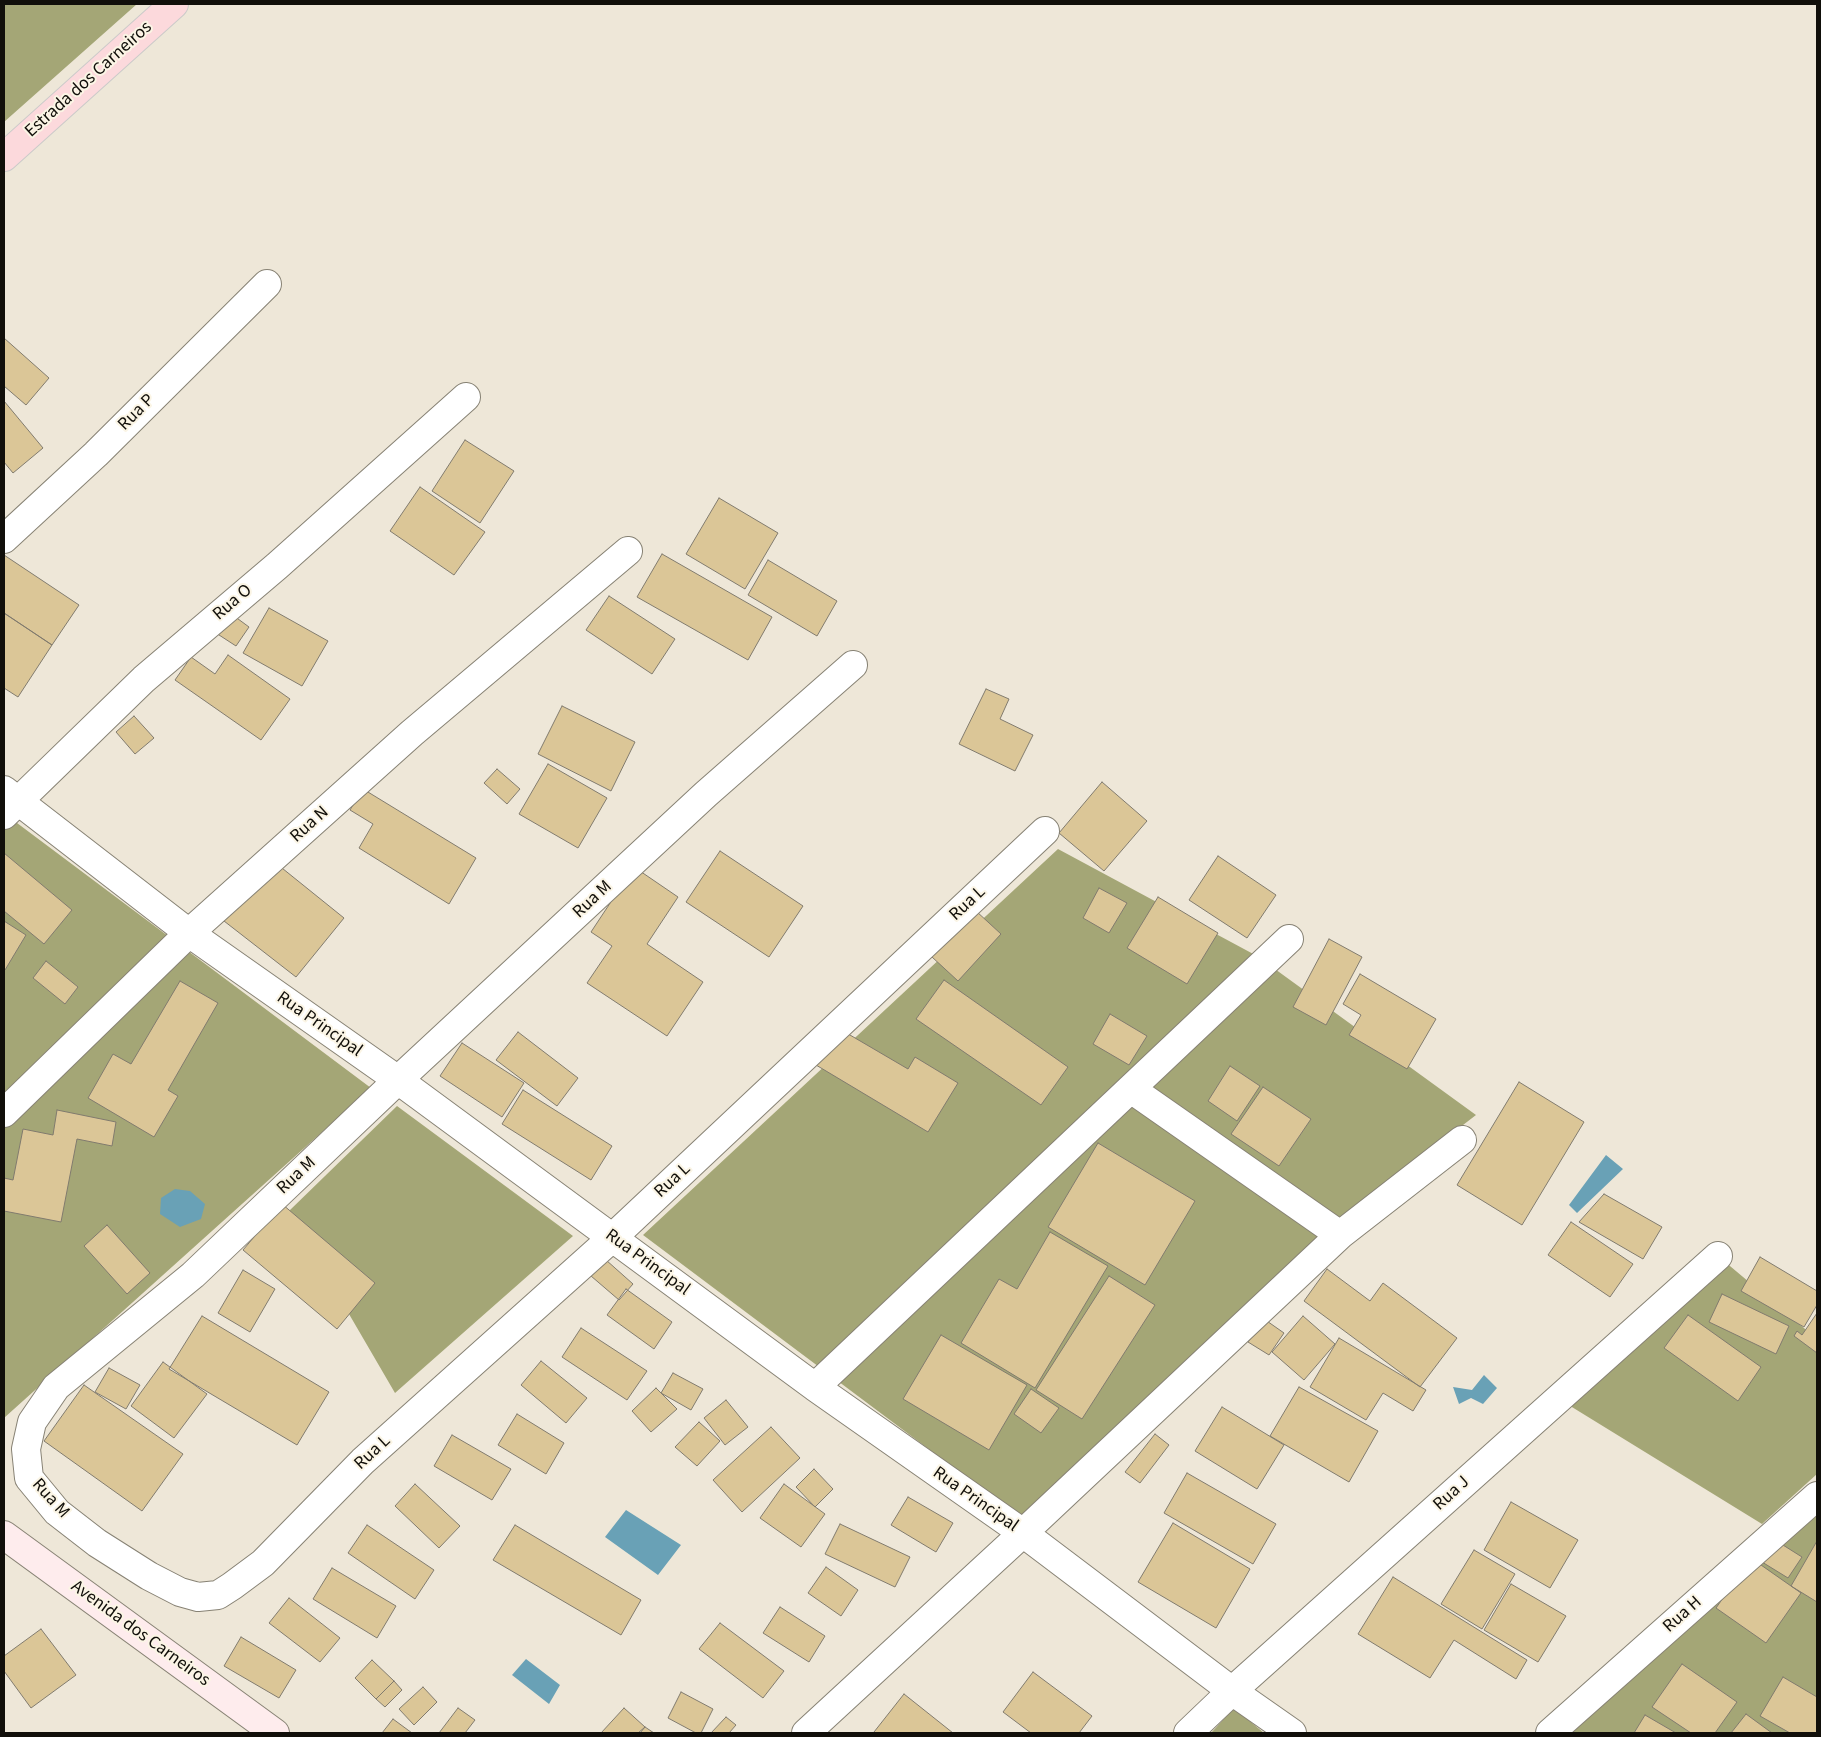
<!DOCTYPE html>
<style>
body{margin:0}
#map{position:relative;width:1821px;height:1737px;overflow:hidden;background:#eee7d8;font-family:"Source Sans 3",sans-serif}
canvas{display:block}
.frame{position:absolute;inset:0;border:5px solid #110f0a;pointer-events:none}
</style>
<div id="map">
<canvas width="1821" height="1737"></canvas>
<div class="frame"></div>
</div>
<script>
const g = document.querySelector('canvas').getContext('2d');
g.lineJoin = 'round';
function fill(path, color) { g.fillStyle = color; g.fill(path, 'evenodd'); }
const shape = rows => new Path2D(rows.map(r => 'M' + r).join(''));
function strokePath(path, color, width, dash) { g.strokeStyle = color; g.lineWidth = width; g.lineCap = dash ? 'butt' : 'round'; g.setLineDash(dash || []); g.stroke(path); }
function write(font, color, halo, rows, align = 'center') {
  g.font = font + ' "Source Sans 3",sans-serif'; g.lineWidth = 4; g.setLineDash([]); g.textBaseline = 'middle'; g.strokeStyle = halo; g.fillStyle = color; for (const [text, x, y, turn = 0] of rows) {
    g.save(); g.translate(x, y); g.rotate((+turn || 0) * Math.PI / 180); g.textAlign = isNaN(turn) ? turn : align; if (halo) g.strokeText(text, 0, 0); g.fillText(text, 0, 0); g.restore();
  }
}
const forest = shape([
 [4,4,137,4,4,122],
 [13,820,371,1088,4,1418,4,829],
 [1058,849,1257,956,1476,1115,1341,1219,1022,1519,643,1235],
 [397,1106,573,1236,395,1393,289,1211],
 [1718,1256,1817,1339,1817,1474,1762,1524,1567,1404],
 [1817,1510,1817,1733,1564,1733],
 [1234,1708,1264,1733,1211,1733]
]);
const water = shape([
 [1606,1155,1623,1169,1577,1213,1569,1205],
 [175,1189,190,1191,205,1204,201,1219,180,1227,160,1214,161,1198],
 [1484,1375,1497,1388,1483,1404,1471,1398,1459,1404,1453,1387,1472,1390],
 [626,1510,681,1545,658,1575,605,1537],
 [526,1659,560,1685,549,1704,512,1675]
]);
const building = shape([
 [4,338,49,378,26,405,4,386,4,338],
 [4,401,43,448,13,473,4,462,4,401],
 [465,440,514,471,480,523,432,491,465,440],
 [420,487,485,532,454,575,390,531,420,487],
 [719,498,778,533,745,589,686,554,719,498],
 [662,554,772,617,748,660,637,597,662,554],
 [4,555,79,605,52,645,4,613,4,555],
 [768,560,837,601,817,636,748,595,768,560],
 [609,596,675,639,652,674,586,630,609,596],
 [269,608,328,641,302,686,243,653,269,608],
 [4,613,52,645,18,697,4,688,4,613],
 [230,613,249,627,236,646,216,633,230,613],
 [228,655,290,699,261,740,175,680,191,657,215,674,228,655],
 [986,689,1009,699,1000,719,1033,735,1015,771,959,744,986,689],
 [562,706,635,742,611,791,538,754,562,706],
 [134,716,154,738,135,754,116,732,134,716],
 [548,764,607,798,578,848,519,814,548,764],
 [497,769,520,789,507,804,484,783,497,769],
 [1102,782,1147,821,1104,871,1059,833,1102,782],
 [363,789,476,858,449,904,359,848,373,824,350,810,363,789],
 [720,851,803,906,769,957,686,902,720,851],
 [4,853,72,910,44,944,4,911,4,853],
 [1218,856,1276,895,1247,938,1189,900,1218,856],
 [272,860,344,918,296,977,224,921,272,860],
 [634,867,678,897,647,944,703,982,667,1036,587,983,612,946,591,932,634,867],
 [1099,888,1127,903,1109,933,1083,918,1099,888],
 [1158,897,1218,933,1187,984,1127,948,1158,897],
 [976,911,1001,934,958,981,932,957,976,911],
 [4,921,26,935,5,970,4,969,4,921],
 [1329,939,1362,957,1326,1025,1293,1007,1329,939],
 [46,961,78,987,65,1004,33,978,46,961],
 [1360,974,1436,1019,1407,1069,1349,1035,1361,1015,1343,1004,1360,974],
 [944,980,1068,1067,1041,1105,916,1019,944,980],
 [180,981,218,1003,168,1090,178,1096,154,1137,88,1098,113,1054,131,1064,180,981],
 [1110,1014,1147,1036,1129,1065,1093,1044,1110,1014],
 [838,1028,908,1069,915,1057,958,1083,928,1132,816,1065,838,1028],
 [518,1032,578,1078,557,1106,496,1060,518,1032],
 [462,1043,524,1083,502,1117,440,1076,462,1043],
 [1230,1066,1260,1086,1237,1121,1208,1101,1230,1066],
 [1519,1082,1584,1122,1522,1225,1457,1185,1519,1082],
 [1263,1087,1311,1119,1279,1166,1231,1134,1263,1087],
 [523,1090,612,1146,591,1180,502,1124,523,1090],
 [57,1110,116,1122,112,1146,77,1139,61,1222,4,1211,4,1178,13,1180,23,1129,53,1135,57,1110],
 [1098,1143,1195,1201,1145,1285,1048,1227,1098,1143],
 [1604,1194,1662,1227,1643,1259,1579,1222,1604,1194],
 [282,1204,375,1283,337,1329,243,1250,282,1204],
 [1571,1222,1633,1264,1610,1297,1548,1255,1571,1222],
 [107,1225,150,1273,127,1294,84,1246,107,1225],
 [1050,1232,1108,1266,1035,1388,961,1343,999,1279,1017,1289,1050,1232],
 [1760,1257,1817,1291,1817,1305,1804,1327,1741,1291,1760,1257],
 [606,1260,633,1284,619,1300,591,1276,606,1260],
 [1327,1269,1370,1301,1383,1283,1457,1338,1420,1387,1304,1301,1327,1269],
 [243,1270,275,1289,250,1332,218,1313,243,1270],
 [1109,1276,1155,1305,1082,1419,1036,1390,1109,1276],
 [626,1289,672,1322,654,1349,607,1315,626,1289],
 [1722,1294,1789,1326,1776,1354,1709,1322,1722,1294],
 [1817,1313,1817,1353,1794,1336,1797,1331,1802,1335,1817,1313],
 [1688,1315,1761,1367,1738,1401,1664,1348,1688,1315],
 [202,1316,329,1392,297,1445,169,1369,202,1316],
 [1303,1316,1335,1344,1304,1380,1272,1352,1303,1316],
 [1264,1319,1284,1333,1269,1355,1248,1342,1264,1319],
 [581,1328,647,1371,627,1400,562,1357,581,1328],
 [941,1335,1027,1385,989,1450,903,1399,941,1335],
 [1339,1338,1426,1390,1413,1411,1383,1393,1366,1420,1310,1387,1339,1338],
 [541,1361,587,1398,566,1423,521,1385,541,1361],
 [163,1362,207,1394,174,1438,131,1406,163,1362],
 [109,1368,140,1385,126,1409,95,1392,109,1368],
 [673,1373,703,1389,691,1410,661,1393,673,1373],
 [84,1385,183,1454,142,1511,44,1441,84,1385],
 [1299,1387,1378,1431,1349,1482,1270,1436,1299,1387],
 [656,1388,677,1409,651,1432,632,1411,656,1388],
 [1031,1389,1059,1408,1041,1433,1014,1414,1031,1389],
 [726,1400,748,1427,725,1445,704,1418,726,1400],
 [1222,1407,1284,1445,1257,1489,1195,1451,1222,1407],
 [517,1414,564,1443,546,1474,498,1445,517,1414],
 [699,1422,720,1441,697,1466,675,1447,699,1422],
 [771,1427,800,1458,742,1512,713,1480,771,1427],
 [1155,1434,1169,1445,1140,1483,1125,1472,1155,1434],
 [452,1435,511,1469,492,1500,434,1466,452,1435],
 [814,1469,833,1489,815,1507,796,1487,814,1469],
 [1187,1473,1276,1524,1253,1564,1164,1513,1187,1473],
 [415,1484,460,1526,439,1548,395,1506,415,1484],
 [784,1484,825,1514,801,1547,760,1518,784,1484],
 [908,1497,953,1523,936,1552,891,1525,908,1497],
 [1511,1502,1578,1540,1550,1588,1484,1550,1511,1502],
 [1173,1523,1250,1569,1216,1628,1138,1582,1173,1523],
 [840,1524,910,1557,895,1587,825,1554,840,1524],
 [367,1525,434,1570,415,1599,348,1553,367,1525],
 [515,1525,641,1600,621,1635,493,1560,515,1525],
 [1775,1540,1802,1557,1788,1578,1762,1562,1775,1540],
 [1817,1541,1817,1602,1791,1586,1817,1541],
 [1474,1550,1515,1574,1482,1629,1441,1604,1474,1550],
 [1751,1558,1801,1593,1766,1643,1716,1608,1751,1558],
 [826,1567,858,1590,841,1616,808,1593,826,1567],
 [332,1568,396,1606,377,1638,313,1599,332,1568],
 [1393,1577,1527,1660,1516,1679,1454,1640,1430,1678,1358,1634,1393,1577],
 [1511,1584,1566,1616,1538,1662,1484,1630,1511,1584],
 [289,1598,340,1638,320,1662,269,1623,289,1598],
 [780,1607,825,1636,809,1662,763,1633,780,1607],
 [720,1623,784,1671,763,1698,699,1649,720,1623],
 [41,1629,76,1675,31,1708,4,1671,4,1656,41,1629],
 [241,1637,296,1670,279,1698,224,1666,241,1637],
 [372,1660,394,1681,376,1699,355,1678,372,1660],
 [1682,1664,1737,1702,1715,1733,1691,1733,1652,1707,1682,1664],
 [1033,1672,1092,1716,1079,1733,1031,1733,1003,1712,1033,1672],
 [1783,1677,1817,1697,1817,1733,1790,1733,1760,1716,1783,1677],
 [394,1681,402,1690,385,1707,376,1699,394,1681],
 [423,1687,437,1702,414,1725,399,1709,423,1687],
 [681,1692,713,1709,701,1733,696,1733,668,1718,681,1692],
 [904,1694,953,1733,876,1733,874,1732,904,1694],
 [458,1708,475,1720,465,1733,439,1733,458,1708],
 [624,1708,645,1727,638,1733,601,1733,624,1708],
 [1746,1714,1772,1733,1731,1733,1746,1714],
 [1645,1715,1676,1733,1634,1733,1645,1715],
 [726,1717,736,1725,729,1733,711,1733,726,1717],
 [393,1719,412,1733,382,1733,393,1719],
 [645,1727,654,1733,640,1733,645,1727]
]);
const street = shape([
 [4,539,96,454,267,284],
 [853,665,706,794,398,1080,193,1275,56,1387,32,1422,26,1449,29,1478,57,1512,97,1543,149,1576,180,1592,198,1597,218,1595,232,1586,263,1563,363,1461,612,1238,1045,831],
 [4,790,189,933,398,1080,815,1387,1023,1533,1232,1691,1292,1733],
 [4,815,144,679,277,566,466,397],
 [1131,1089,1340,1235],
 [4,1113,189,933,412,733,628,551],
 [815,1387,1289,939],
 [806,1733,1023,1533,1340,1235,1462,1140],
 [1188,1733,1232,1691,1718,1256],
 [1550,1733,1817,1496]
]);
const secondary = shape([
 [4,1535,275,1733]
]);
const primary = shape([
 [4,157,174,4]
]);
const streetNames = [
 ["Estrada dos Carneiros",89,80,-42],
 ["Rua P",137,413,-45],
 ["Rua O",233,603,-41],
 ["Rua N",310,825,-42],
 ["Rua M",593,900,-43],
 ["Rua L",968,904,-43],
 ["Rua Principal",319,1025,35],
 ["Rua M",297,1176,-43],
 ["Rua L",673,1181,-43],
 ["Rua Principal",647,1263,36],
 ["Rua L",373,1453,-43],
 ["Rua J",1452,1494,-42],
 ["Rua M",50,1499,48],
 ["Rua Principal",975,1500,35],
 ["Rua H",1683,1615,-42],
 ["Avenida dos Carneiros",140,1634,36]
];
fill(forest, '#a4a676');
fill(water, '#69a1b6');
fill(building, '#dbc697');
strokePath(building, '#817b6e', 1);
strokePath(street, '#878274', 30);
strokePath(secondary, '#878274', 30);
strokePath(primary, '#cbcac9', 30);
strokePath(street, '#fff', 28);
strokePath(secondary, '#feeced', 28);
strokePath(primary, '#fcd9dc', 28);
write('18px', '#110f0a', '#fbf5e5', streetNames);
</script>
